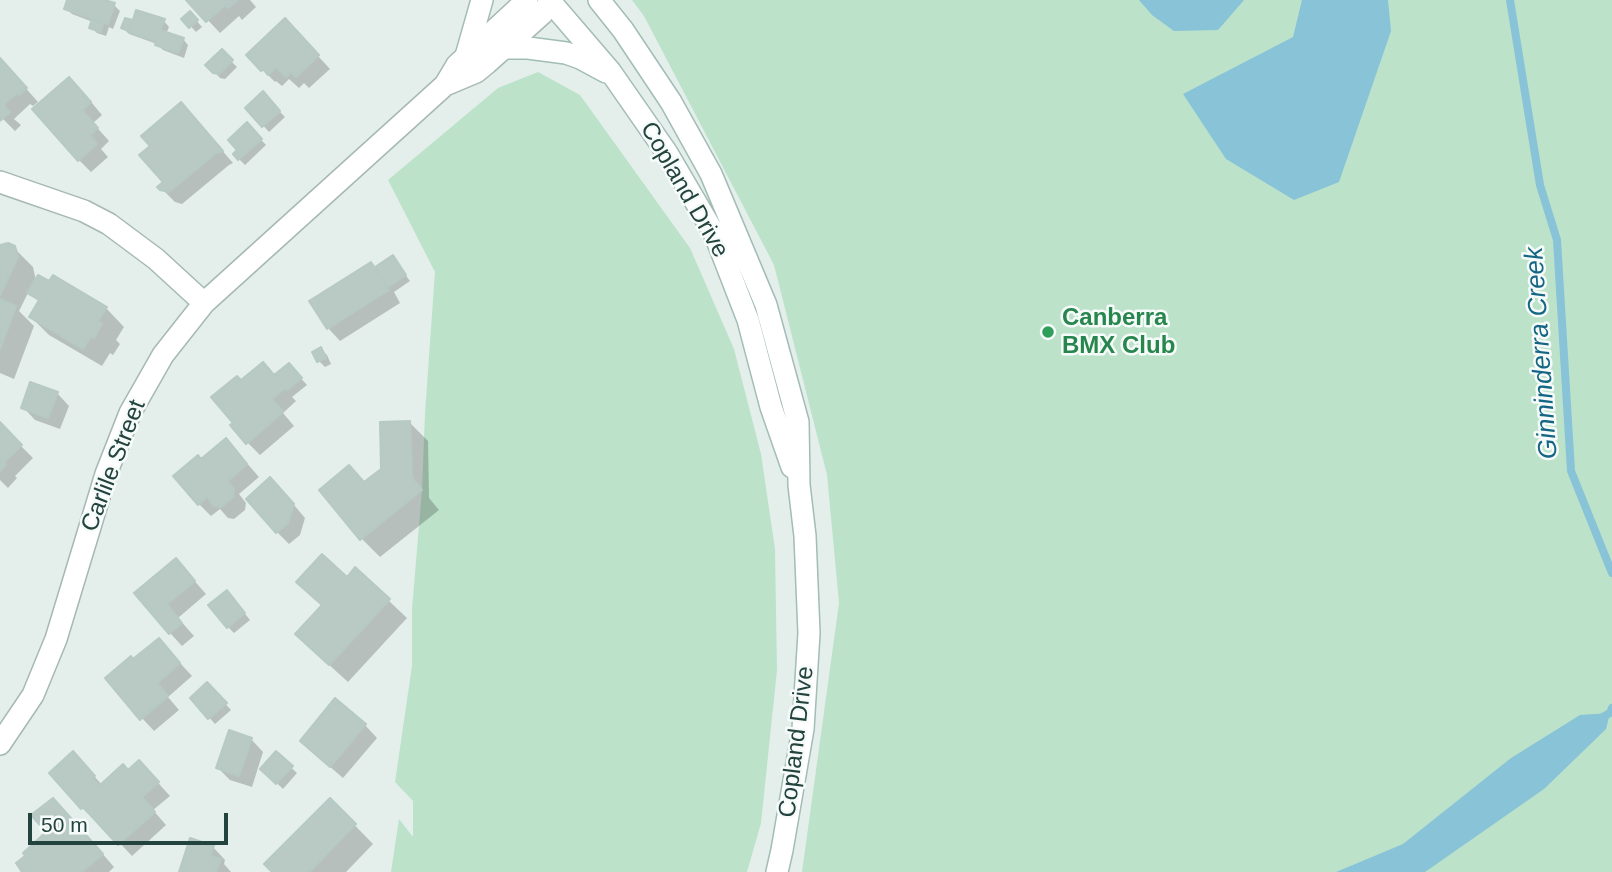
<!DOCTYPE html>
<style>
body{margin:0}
#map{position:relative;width:1612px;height:872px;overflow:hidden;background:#e4efeb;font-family:Arial,sans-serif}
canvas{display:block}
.scale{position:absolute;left:28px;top:813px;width:200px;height:32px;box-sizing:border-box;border:4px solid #22433e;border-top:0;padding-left:9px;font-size:21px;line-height:24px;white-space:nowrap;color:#22433e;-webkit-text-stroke:5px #f6fbf9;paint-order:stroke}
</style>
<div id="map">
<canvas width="1612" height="872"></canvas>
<div class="scale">50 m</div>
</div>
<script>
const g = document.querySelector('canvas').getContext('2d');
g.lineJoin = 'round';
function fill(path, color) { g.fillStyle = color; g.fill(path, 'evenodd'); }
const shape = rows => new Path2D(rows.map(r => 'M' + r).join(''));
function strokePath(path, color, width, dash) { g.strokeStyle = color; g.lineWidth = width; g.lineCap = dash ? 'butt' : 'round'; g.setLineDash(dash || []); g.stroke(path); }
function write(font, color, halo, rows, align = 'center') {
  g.font = font + ' Arial,sans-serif'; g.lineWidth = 5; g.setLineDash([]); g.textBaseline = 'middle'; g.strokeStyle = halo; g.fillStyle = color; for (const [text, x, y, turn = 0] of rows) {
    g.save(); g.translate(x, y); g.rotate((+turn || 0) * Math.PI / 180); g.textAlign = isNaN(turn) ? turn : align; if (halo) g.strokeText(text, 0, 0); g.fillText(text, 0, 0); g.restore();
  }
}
const green = shape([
 [632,0,1612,0,1612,872,802,872,839,603,827,475,774,265,644,16],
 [538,72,580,95,690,248,734,349,761,454,775,549,777,670,761,823,747,872,391,872,399,819,413,837,413,801,395,782,412,666,412,609,422,490,425,413,435,272,388,180,498,88]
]);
const water = shape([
 [1139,0,1244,0,1218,30,1174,31,1152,15],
 [1302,0,1388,0,1391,31,1339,182,1294,200,1226,159,1183,94,1293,37],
 [1610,713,1606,729,1544,789,1425,872,1336,872,1403,844,1511,758,1580,715]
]);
const shadow = shape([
 [69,0,100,0,114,5,120,11,113,29,109,27,106,36,97,33,91,27,93,22,72,14,66,8],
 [189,0,250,0,256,7,242,20,239,16,220,33],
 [190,13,202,27,196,32,184,19],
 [126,20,164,21,169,27,166,34,183,39,188,45,184,58,163,50,157,44,129,34,123,28],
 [297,33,330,69,309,88,304,83,299,88,289,79,282,86,276,81,275,82,248,55],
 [222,52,237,67,225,79,220,78,208,65],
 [0,59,38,102,33,106,30,104,14,119,21,125,15,131,3,119,0,122],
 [82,91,102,115,93,123,109,141,101,149,108,157,91,172,79,160],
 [263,94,285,117,269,132,247,108],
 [193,117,233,163,229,165,182,204,175,202,160,187,165,182,152,146],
 [247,125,266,145,245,165,235,155,239,150],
 [0,247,14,248,33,267,36,281,106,308,124,327,116,340,120,344,113,355,110,353,102,366,49,335,31,317,39,302,29,291,19,311,34,326,14,379,0,373],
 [393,258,410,281,394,292,400,303,340,341,328,328,371,264,376,269],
 [321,349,327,355,331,364,325,367,319,361,314,353],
 [289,365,307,385,292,397,296,401,283,413,294,426,260,455,247,442,242,382,275,377],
 [57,393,69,406,60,429,35,420,23,407],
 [410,423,428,441,429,498,439,510,380,557,362,539,322,490,365,483,382,470],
 [0,425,33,458,15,476,17,478,8,488,0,480],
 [238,453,259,477,239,494,246,503,245,510,234,519,228,518,220,509,211,516,199,504,202,461],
 [283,492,305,518,300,535,289,544,277,532],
 [176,560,206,594,178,618,194,636,182,646,170,633,136,593],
 [347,579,388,600,407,618,348,682,316,653],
 [233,599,250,620,234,633,228,627],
 [159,640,192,676,168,697,179,710,154,731,142,718,133,661],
 [207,684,231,710,215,724,192,698],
 [365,725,377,738,343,778,314,753],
 [251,739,263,752,252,787,230,780,218,768],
 [276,753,297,773,283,789,262,769],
 [85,766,102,785,129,772,151,775,170,796,153,810,166,825,132,856,96,818,95,820,82,808],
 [330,800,373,844,346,872,274,872],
 [66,812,114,867,109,872,24,872],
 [213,847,225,860,224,864,231,872,181,872]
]);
const stream = shape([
 [1510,0,1540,185,1557,240,1571,471,1612,573],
 [1601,718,1610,713,1612,708]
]);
const building = shape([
 [67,0,105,0,115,3,108,24,64,9,67,0],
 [186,0,238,0,228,8,225,5,206,22,186,0],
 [136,10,165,19,155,41,129,32,136,10],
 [190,11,198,20,189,28,181,19,190,11],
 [125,18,133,20,129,31,121,28,125,18],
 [285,18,319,55,296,77,291,72,286,77,276,67,268,75,263,69,261,71,246,55,285,18],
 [92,19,103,23,101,32,89,28,92,19],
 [160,30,184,38,178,53,155,45,160,30],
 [222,49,233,60,219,74,213,73,205,65,222,49],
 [0,58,27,88,19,95,17,93,3,105,10,112,1,120,0,118,0,58],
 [69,77,91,102,82,110,98,128,90,135,97,144,78,161,32,109,69,77],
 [263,91,280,111,262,127,245,108,263,91],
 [181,102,223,151,216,153,169,192,160,190,157,187,163,182,139,155,150,146,141,136,181,102],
 [247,122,262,139,238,160,233,154,237,150,228,140,247,122],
 [8,243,15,246,18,257,0,295,0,245,8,243],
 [393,255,406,275,388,287,375,267,393,255],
 [371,262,389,290,327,329,309,301,371,262],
 [38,275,49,281,53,275,107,307,98,321,102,324,94,338,91,336,83,349,29,317,39,300,27,293,38,275],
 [0,299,16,306,0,349,0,299],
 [321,347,326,358,317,362,312,352,321,347],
 [263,362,285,388,272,399,283,412,246,444,230,425,233,423,211,397,237,376,241,380,263,362],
 [289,363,302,378,287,390,274,375,289,363],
 [30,382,58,392,48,418,21,408,30,382],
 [410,421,412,478,422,490,360,540,319,490,349,465,364,482,381,469,380,422,410,421],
 [0,422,22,445,4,462,6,465,0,471,0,422],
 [226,438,247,464,228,481,234,489,233,497,221,507,214,506,207,497,198,505,173,476,198,455,201,459,226,438],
 [270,477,294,504,288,523,276,533,246,499,270,477],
 [322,554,347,577,355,567,390,599,329,665,295,634,322,605,296,582,322,554],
 [176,558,195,581,167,604,182,623,169,634,134,593,176,558],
 [227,590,245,613,227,628,208,605,227,590],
 [159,638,180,663,157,683,168,696,140,720,105,678,131,656,133,659,159,638],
 [207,682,227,703,208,719,190,698,207,682],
 [335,698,366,724,330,767,300,741,335,698],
 [229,730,252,738,239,776,216,768,229,730],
 [73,751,95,776,92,778,99,786,123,764,128,770,139,760,159,782,142,797,155,812,118,845,83,807,81,809,49,773,73,751],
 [276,751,293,766,276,784,260,769,276,751],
 [53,798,103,854,82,872,22,872,16,863,25,856,23,853,46,832,31,815,53,798],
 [330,798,356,824,309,872,272,872,264,864,330,798],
 [190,838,214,846,210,856,221,859,216,872,179,872,190,838]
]);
const minor = shape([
 [445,85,476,72,487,63,542,14,551,0],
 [0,182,84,211,109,224,156,259,204,303],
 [0,744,33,695,56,639,106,474,130,413,163,355,204,303,445,85,457,65,527,0]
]);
const secondary = shape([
 [549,0,610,71,667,153,715,235,748,320,771,407,792,467],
 [599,0,623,30,671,102,711,174,766,305,798,422,799,485,805,536,809,633,803,729,782,850,777,872],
 [505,48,528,48,566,53,580,58,606,72],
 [466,56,482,0]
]);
const markers = [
 [1048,332,7,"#2e9e5b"]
];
const streetNames = [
 ["Copland Drive",684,190,60],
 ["Carlile Street",114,466,-69],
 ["Copland Drive",797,742,-83]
];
const leisureNames = [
 ["Canberra",1062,318],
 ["BMX Club",1062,346]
];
const waterNames = [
 ["Ginninderra Creek",1542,353,-94]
];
fill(green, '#bce2ca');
fill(water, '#88c3d8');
fill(shadow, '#0003');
strokePath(stream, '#88c3d8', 8);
fill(building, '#b9cac5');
strokePath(building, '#b6c9c4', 2);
strokePath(minor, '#a6b8b4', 24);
strokePath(secondary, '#a2bcb6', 24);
strokePath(minor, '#fff', 21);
strokePath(secondary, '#fff', 21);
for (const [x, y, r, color] of markers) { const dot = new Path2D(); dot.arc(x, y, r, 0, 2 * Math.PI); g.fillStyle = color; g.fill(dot); strokePath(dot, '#f6fbf9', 2.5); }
write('24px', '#22433e', '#f6fbf9', streetNames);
write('bold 24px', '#27864d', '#f6fbf9', leisureNames, 'left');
write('italic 26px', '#156685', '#f6fbf9', waterNames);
</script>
